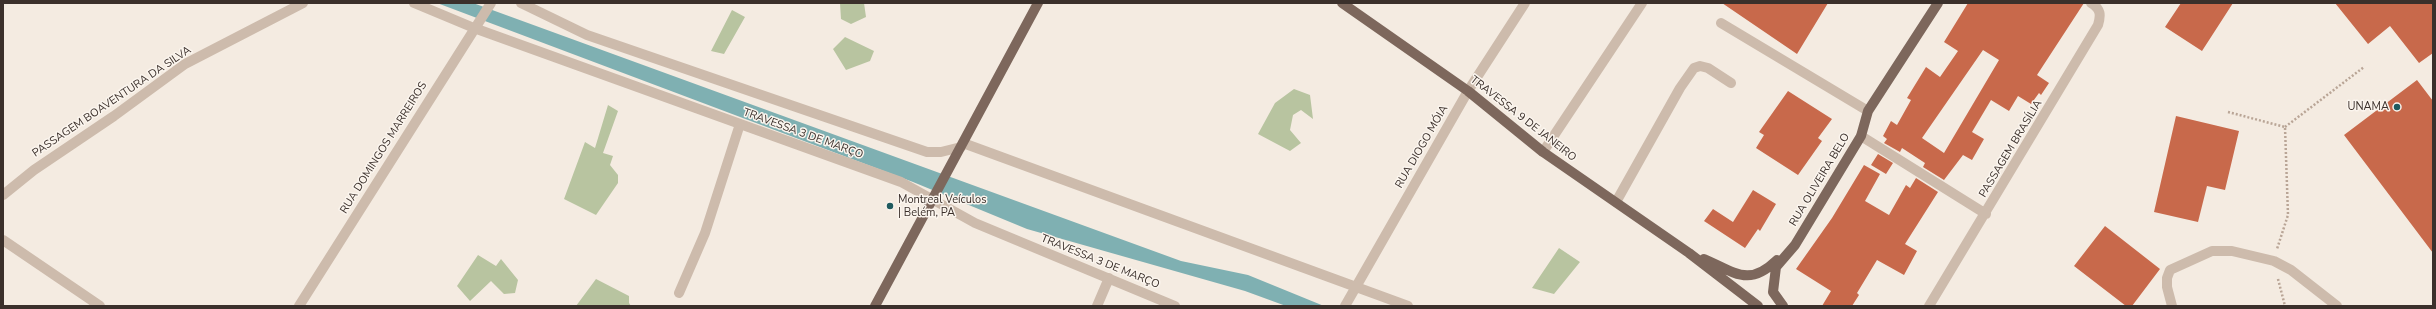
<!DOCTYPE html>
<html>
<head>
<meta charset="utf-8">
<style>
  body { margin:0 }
  #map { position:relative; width:2436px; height:309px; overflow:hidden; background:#f4ebe1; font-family:"Nunito Sans",sans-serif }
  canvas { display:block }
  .frame { position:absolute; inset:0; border:4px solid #3b302b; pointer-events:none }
</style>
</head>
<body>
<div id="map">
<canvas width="2436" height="309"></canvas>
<div class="frame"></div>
</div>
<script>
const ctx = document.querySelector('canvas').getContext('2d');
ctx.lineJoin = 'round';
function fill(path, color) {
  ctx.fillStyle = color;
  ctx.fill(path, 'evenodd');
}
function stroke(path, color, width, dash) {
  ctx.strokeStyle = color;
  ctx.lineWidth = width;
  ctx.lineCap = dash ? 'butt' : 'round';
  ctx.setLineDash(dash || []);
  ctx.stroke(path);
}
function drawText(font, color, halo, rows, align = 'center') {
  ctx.font = font + ' "Nunito Sans",sans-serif';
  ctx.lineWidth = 3;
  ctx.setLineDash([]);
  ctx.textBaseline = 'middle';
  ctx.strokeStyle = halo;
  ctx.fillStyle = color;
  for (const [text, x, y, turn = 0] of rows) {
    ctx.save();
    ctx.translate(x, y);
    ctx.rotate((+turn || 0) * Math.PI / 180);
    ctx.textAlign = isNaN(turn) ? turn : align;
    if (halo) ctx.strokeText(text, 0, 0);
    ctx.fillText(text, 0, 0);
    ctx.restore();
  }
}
const green = new Path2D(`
  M840,3H864L866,17L851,24L841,19Z
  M732,10L745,17L724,54L711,51Z
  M845,37L874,51L870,61L846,70L833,49Z
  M1294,89L1310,95L1313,119L1301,110L1293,115L1290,130L1301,143L1290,151L1258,134L1275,103Z
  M608,105L618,111L603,153L613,156L610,165L618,175V183L596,215L564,199L585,142L595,148Z
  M1559,248L1580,262L1554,294L1532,288Z
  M478,255L496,266L501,259L518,280L515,293L504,294L491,281L470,301L457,286Z
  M596,279L629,296V303L631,306H576Z`);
const water = new Path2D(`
  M437,3H473L1181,261L1248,275L1324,306H1286L1245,291L1027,229L913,182Z`);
const building = new Path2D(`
  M1722,3H1828L1797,54Z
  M1968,3H2084L2037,75L2049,83L2041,95L2039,93L2031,104L2018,96L2009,111L1991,100L1972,132L1984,139L1972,160L1963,155L1944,180L1923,167L1925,163L1902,148L1900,152L1884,143L1887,139L1883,136L1891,121L1897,125L1911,100L1907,98L1926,67L1940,77L1958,51L1944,42ZM1983,50L1999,60L1944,153L1922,138Z
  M2181,3H2233L2202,51L2165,27Z
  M2335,3H2433V53L2419,63L2390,26L2368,44Z
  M2417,80L2433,101V253L2344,135Z
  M1788,91L1832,119L1818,138L1822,141L1798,175L1756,148L1764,135L1759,132Z
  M2176,116L2239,131L2225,190L2207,186L2198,222L2154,212Z
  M1878,154L1893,163L1886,174L1871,165Z
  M1864,165L1880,174L1865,201L1889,215L1906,185L1910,188L1916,178L1938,192L1905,244L1917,251L1904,275L1877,260L1857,293L1859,295L1852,306H1822L1831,291L1796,269L1832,218Z
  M1753,190L1776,204L1760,231L1758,229L1745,248L1704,221L1713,209L1733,222Z
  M2105,226L2160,269L2132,306H2126L2074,266Z`);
const path = new Path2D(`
  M2228,112L2285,127L2288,215L2277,249
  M2285,127L2364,67
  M2278,279L2285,306`);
const minor = new Path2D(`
  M414,3L474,28L901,182L975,223L1175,306
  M521,3L587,35L927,152H941L961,147
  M1721,23L1868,111
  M1861,136L1986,214
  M963,143L1408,306
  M1543,152L1642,3
  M3,195L34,170L114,116L185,64L303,3
  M1616,202L1680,88L1694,68L1700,66L1708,68L1731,83
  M3,240L100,306
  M679,293L705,233L740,124
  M299,306L491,3
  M1097,306L1109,278
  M1345,306L1468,91L1525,3
  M1929,306L2098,25C2101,15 2101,9 2091,3
  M2172,306L2167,287V278L2170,270L2212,251H2232L2274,261L2291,270L2337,306`);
const major = new Path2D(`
  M1342,3L1468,91L1543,152L1689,253L1758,306
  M1704,259C1736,273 1749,287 1777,260
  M875,306L1038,3
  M1783,306L1773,292L1776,267L1795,245L1861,136L1868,111L1938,3`);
const markers = [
  [2397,107,4,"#1f5a5e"],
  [890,206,4,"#1f5a5e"]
];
const streetNames = [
  ["PASSAGEM BOAVENTURA DA SILVA",112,102,-34],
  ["TRAVESSA 9 DE JANEIRO",1523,119,38],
  ["TRAVESSA 3 DE MARÇO",803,134,20],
  ["RUA DIOGO MÓIA",1422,147,-60],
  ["RUA DOMINGOS MARREIROS",384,148,-58],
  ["PASSAGEM BRASÍLIA",2011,149,-59],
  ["RUA OLIVEIRA BELO",1820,180,-59],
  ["TRAVESSA 3 DE MARÇO",1100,262,22]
];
const poiNames = [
  ["UNAMA",2389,107],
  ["Montreal Veículos",898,200,"left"],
  ["| Belém, PA",898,213,"left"]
];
fill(green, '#b8c4a0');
fill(water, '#7fb0b2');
fill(building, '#c8694b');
stroke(path, '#b9a596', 2.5, [2, 2]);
stroke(minor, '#cdbbac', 10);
stroke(major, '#7d675c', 10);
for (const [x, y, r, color] of markers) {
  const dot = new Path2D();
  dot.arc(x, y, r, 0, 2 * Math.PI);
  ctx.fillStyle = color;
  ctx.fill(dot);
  stroke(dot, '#fbf5ee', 1.5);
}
drawText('11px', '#3b302b', '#fbf5ee', streetNames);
drawText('11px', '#3b302b', '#fbf5ee', poiNames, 'right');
</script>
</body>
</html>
